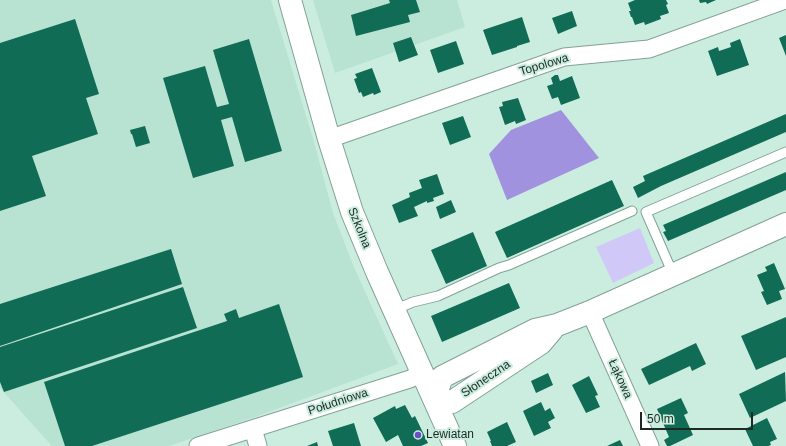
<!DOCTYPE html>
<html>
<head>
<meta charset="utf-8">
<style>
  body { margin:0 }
  #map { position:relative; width:786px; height:446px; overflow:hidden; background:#cbede0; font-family:Helvetica,sans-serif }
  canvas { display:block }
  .scale { position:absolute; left:640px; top:412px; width:113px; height:18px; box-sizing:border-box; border:2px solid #1c2924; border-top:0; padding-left:5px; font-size:12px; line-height:14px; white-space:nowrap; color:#1c2924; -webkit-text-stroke:3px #cbede0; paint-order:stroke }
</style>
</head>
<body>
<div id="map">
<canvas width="786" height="446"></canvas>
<div class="scale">50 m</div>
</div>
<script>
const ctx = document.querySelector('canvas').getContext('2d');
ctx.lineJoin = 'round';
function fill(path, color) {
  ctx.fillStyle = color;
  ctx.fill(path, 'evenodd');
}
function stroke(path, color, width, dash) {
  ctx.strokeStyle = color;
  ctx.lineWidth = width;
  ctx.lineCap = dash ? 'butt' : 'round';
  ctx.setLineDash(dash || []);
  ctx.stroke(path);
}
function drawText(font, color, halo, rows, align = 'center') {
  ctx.font = font + ' Helvetica,sans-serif';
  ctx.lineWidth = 4;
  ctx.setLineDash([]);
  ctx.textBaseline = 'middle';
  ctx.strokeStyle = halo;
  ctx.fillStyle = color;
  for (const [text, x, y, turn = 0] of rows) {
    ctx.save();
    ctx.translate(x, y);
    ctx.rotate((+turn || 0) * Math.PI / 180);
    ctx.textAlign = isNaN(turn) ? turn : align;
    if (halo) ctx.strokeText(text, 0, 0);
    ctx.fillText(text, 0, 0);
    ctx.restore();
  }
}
const built = new Path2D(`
  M0,0H271L314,142L333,213L353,265L398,364L255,417L169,446H52L0,388Z
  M313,0H457L465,27L335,73Z`);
const green = new Path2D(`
  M640,228L654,263L613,283L596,247Z`);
const water = new Path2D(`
  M561,110L599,158L507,200L489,154L511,130Z`);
const building = new Path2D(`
  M389,0H416L420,12L408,15L410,22L356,36L351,15L390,3Z
  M635,0H666L668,4L666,5L669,13L660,16L661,19L645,25L644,22L635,25L632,17H631L629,11H631L628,3Z
  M699,0H716L707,4L706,2L700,3Z
  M572,11L577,26L558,34L552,18Z
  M522,17L530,42L517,46V47L492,55L483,30Z
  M75,19L99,94L86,98L98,134L32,156L46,196L0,211V43Z
  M786,35V56L779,38Z
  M411,37L418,55L399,62L393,43Z
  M249,39L282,151L245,162L232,117L221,120L234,166L193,178L163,78L205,66L217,107L229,104L213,50Z
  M740,39L749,65L717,76L708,51L718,47L719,51L731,47L730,43Z
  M456,41L464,64L438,73L430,50Z
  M372,68L381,92L374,95L373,93L363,97L361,92L359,93L354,79L357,78L355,74Z
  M555,75H558L560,81L572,76L580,98L561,105L558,97L552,99L547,86L553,84L551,78Z
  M518,98L526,120L516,124L515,121L505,125L499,107L503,106L502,102Z
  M786,114V132L661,186L638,198L633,187L645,181L643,176Z
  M463,116L471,137L450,145L442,123Z
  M145,126L150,143L136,147L132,134H131L130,130Z
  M786,172V190L668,241L663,232L666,231L663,225Z
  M437,174L444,194L433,198L434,201L427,203V201L414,207L418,216L399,223L392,205L410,197L409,193L422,188L419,180Z
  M612,180L624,206L507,258L495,232Z
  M451,200L456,212L440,219L436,207Z
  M473,232L487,266L446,284L431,250Z
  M171,249L182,284L0,346V304Z
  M774,263L785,289L779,291L782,299L767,305L761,292L764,291L757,275L767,271L765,267Z
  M509,283L520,308L442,342L431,316Z
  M183,287L197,328L4,392L0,382V347Z
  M279,304L303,377L92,446H65L44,382L227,321L224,314L236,309L239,318Z
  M786,317V357L756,370L741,336Z
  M696,343L706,364L692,371L690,366L649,385L641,369Z
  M785,372L786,401L750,418L739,394Z
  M548,373L553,385L536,393L531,381Z
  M589,376L598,395L595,396L600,407L586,413L572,385Z
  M681,398L688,413L684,415L693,435L670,446H667L664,440L669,437L657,409Z
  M541,402L545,411L550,408L555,418L548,422L551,428L534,436L523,411Z
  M405,405L412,418L415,416L428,443L421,446H403L398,435L386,442L373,418L395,406L396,409Z
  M767,418L777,439L770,442L771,445L768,446H753L745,429Z
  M507,422L516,442L507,446H492L490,441H491L487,432Z
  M354,423L361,446H333L328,431Z
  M620,440L623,446H607Z
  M317,442L318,446H307Z`);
const lane = new Path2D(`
  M673,274L646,212L786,152
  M394,310L413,302L438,296L499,268L509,265L632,211`);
const street = new Path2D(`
  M329,139L564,57L649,49L785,0
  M590,312L650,446
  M253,429L258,446
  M198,446L410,379L422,373`);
const secondary = new Path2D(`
  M290,0L329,139L352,212L377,272L455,446
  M434,399L442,377L535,330L557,325L590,312L786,224
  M434,399L452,402L541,343L552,330`);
const markers = [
  [418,435,4,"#6e4cc5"]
];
const streetNames = [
  ["Topolowa",544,65,-17],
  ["Szkolna",359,228,68],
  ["Słoneczna",486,379,-34],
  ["Łąkowa",620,379,66],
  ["Południowa",338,402,-18]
];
const poiNames = [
  ["Lewiatan",426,435]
];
fill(built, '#b8e2d2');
fill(green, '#d0c9f7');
fill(water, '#a092de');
fill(building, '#106c55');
stroke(lane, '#82a296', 11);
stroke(street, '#82a296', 19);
stroke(secondary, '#82a296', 24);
stroke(lane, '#fff', 9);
stroke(street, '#fff', 17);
stroke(secondary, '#fff', 22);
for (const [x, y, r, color] of markers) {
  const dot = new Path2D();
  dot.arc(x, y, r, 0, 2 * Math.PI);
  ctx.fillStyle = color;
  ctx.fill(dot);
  stroke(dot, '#cbede0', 1.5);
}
drawText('12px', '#1c2924', '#cbede0', streetNames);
drawText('12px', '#1c2924', '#cbede0', poiNames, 'left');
</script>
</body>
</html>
